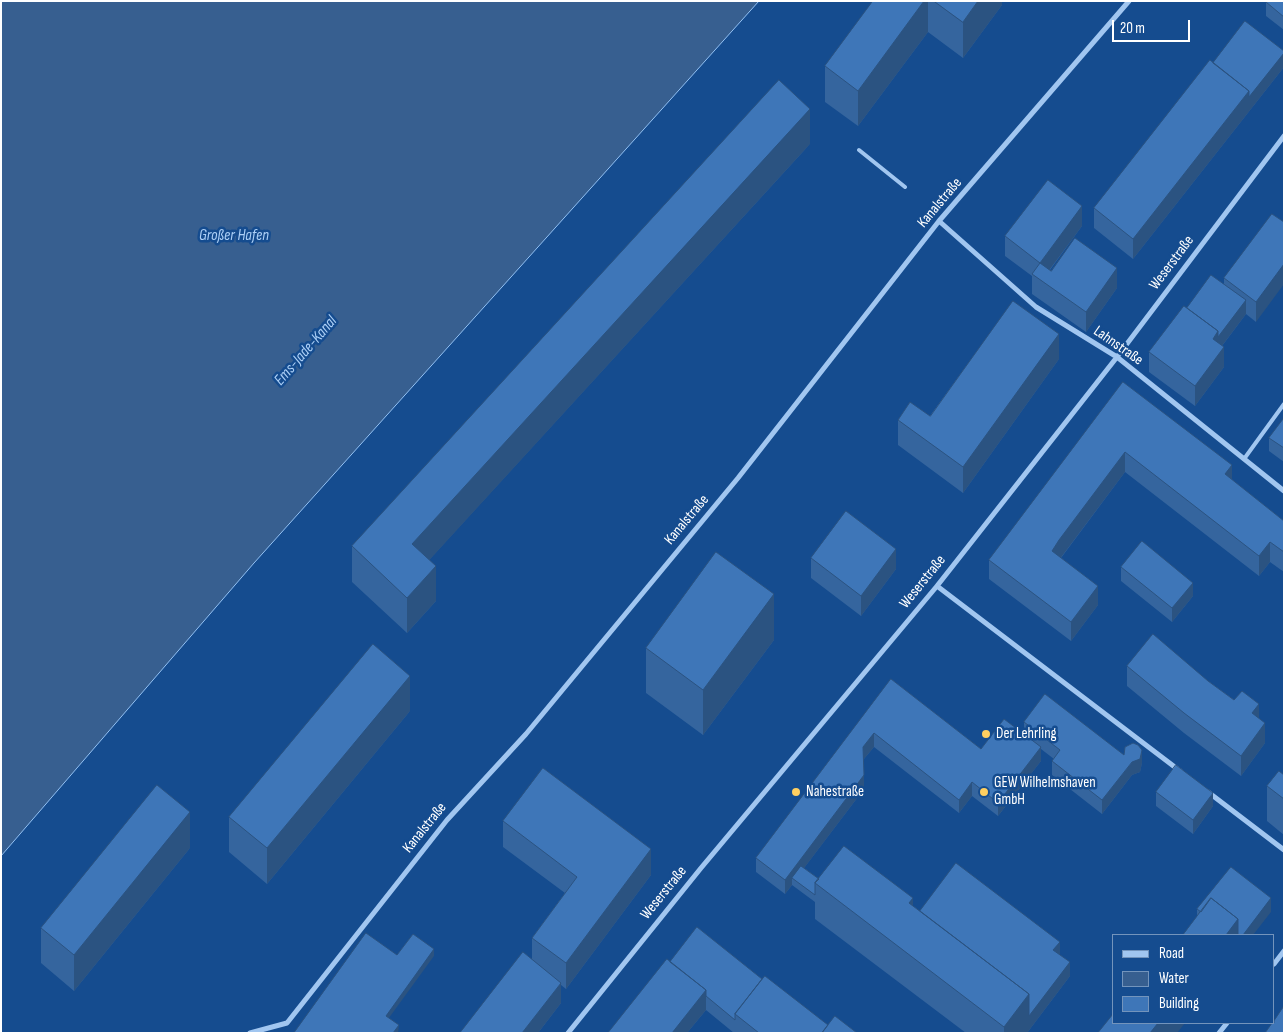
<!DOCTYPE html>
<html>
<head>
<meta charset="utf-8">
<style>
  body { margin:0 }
  #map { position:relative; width:1285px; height:1034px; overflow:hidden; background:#154c8f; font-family:"Sofia Sans Condensed",sans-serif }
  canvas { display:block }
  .frame { position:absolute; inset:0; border:2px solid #fff; pointer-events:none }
  .legend { position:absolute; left:1112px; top:934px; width:162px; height:90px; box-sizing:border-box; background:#154c8f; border:1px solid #7394bc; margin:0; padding:6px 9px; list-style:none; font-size:15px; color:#fff }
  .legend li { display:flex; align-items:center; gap:10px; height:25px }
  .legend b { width:25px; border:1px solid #7394bc }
  .scale { position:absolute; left:1112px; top:20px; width:78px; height:22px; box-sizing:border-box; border:2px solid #fff; border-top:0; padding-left:6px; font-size:15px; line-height:18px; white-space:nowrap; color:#fff; -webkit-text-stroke:4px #154c8f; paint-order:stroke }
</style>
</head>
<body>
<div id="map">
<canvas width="1285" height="1034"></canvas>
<div class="frame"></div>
<ul class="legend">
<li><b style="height:6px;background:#a1c6f0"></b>Road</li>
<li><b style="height:14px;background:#375f90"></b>Water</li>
<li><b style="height:14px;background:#3e76b8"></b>Building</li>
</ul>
<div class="scale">20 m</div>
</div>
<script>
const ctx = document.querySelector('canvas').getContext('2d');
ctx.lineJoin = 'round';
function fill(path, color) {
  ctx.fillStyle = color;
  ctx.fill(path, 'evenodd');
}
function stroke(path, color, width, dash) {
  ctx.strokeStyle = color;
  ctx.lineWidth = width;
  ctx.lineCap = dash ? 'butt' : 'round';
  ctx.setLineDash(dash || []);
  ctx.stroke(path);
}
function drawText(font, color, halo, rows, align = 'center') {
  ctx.font = font + ' "Sofia Sans Condensed",sans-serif';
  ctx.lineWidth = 5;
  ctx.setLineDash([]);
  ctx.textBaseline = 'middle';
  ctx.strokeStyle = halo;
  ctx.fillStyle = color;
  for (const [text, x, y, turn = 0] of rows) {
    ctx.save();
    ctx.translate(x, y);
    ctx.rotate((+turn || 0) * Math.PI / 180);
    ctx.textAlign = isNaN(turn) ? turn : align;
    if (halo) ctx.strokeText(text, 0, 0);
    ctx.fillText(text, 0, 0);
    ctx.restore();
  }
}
const water = new Path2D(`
  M1,1H759L254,563L1,856Z`);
const service = new Path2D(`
  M859,150L905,187
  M1244,459L1284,404`);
const minor = new Path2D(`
  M939,221L1036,307L1117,357L1284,491
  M937,586L1180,771
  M1208,792L1284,850
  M1274,964L1284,951
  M250,1033L287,1023L447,820L526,734L738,478L939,221L1129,1
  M568,1033L701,868L937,586L1117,357L1284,136
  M1219,1033L1227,1023`);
const wall = new Path2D(`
  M873,1H1002V5L963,58L928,32L858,126L825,102V66Z
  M1284,1V30L1266,16V2Z
  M1284,51V67L1133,259L1094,228V208L1213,63Z
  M810,144L429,560L436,601L407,633L352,582V546Z
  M1272,214L1256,322L1246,314L1222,346L1224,367L1195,406L1149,372V352L1187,308L1224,285V278Z
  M1082,226L1050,270L1051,271L1117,288L1086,332L1032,294V276L1005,256V236Z
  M1059,359L963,493L898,445V420L930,416Z
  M1123,382L1232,480L1284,521V572L1270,562L1259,576L1125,472L1061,558L1098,605L1071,641L989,579V560Z
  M1284,418V462L1269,451V438Z
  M811,558L896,569L861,616L811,578Z
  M1121,567L1193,596L1172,622L1121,581Z
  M774,640L703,735L646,693V648Z
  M1127,666L1208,681L1259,718L1265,743L1241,776L1184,733L1127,686Z
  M891,679L981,749L1024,734V722L1124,755L1142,763L1140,772L1132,775L1102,814L1052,775V761L1054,759L1041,749V761L998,816L972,796L959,813L874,747L863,760L864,789L804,868L819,879L913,906L920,911L1060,955L1070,976L1027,1033H966L815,919V902L792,885L785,894L756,872V858Z
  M410,711L267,884L229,852V817Z
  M1284,775V835L1267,821V786Z
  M1156,792L1213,806L1193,834L1156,806Z
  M503,821L651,875L566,989L561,985V1003L538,1033H460L532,960V938L565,893L503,847Z
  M190,848L74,991L41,963V928Z
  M1197,909L1271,912L1197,916Z
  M670,962L762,979L828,1025L857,1033H734L706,1010L687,1033Z`);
const shadedWall = new Path2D(`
  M924,1H928V32L858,126V91Z
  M978,1H1002V5L963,58V22Z
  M1284,53V67L1133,259V239L1249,91Z
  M810,109V144L412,579V544Z
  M1082,206V226L1041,281L1040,263Z
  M1284,264V284L1256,322V302Z
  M1117,268V288L1086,332V312Z
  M1246,300V314L1218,351L1213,339L1218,331Z
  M1059,334V359L963,493V467Z
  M1224,347V367L1195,406V386Z
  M1125,452V472L1059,560L1052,551L1059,540Z
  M1232,465V485L1225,474Z
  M1270,542V562L1259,576V556Z
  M896,549V569L861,616V596Z
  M436,566V601L407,633V598Z
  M1193,583V596L1172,622V608Z
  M1098,586V605L1071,641V622Z
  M774,594V640L703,735V690Z
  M410,676V711L267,884V848Z
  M1259,704V724L1252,713Z
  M1265,723V743L1241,776V756Z
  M874,733V747L863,760V747Z
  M1041,747V761L998,816V803Z
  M1142,750V763L1140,772L1132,775L1102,814V800Z
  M864,775V789L795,880L792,878V885L785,894V880Z
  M972,782V796L959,813V800Z
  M1213,793V806L1193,834V820Z
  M190,812V848L74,991V955Z
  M651,849V875L566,989V963Z
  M913,898V928L909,903Z
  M1271,898V912L1253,935H1243Z
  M1238,919V935H1226Z
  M1060,942V956L1053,950Z
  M434,949V956L386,1022V1016Z
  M1070,962V976L1027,1033H1004V1027L1029,994Z
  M561,983V1003L538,1033H522Z
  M706,990V1010L687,1033H672Z
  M1158,1023H1185L1177,1033H1150Z
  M399,1025L398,1033H393Z`);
const building = new Path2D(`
  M873,1H924L858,91L825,66Z
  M934,1H978L963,22Z
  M1267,1H1284V17L1266,2Z
  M1245,21L1284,51V53L1249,97V91L1213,63Z
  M1210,60L1249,91L1133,239L1094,208Z
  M779,80L810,109L412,544L436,566L407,598L352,546Z
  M1048,180L1082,206L1040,263L1005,236Z
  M1272,214L1284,222V264L1256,302L1224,278Z
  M1075,238L1117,268L1086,312L1032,274L1040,263L1051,271Z
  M1211,275L1246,300L1218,337V331L1187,308Z
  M1013,301L1059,334L963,467L898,420L910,402L930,416Z
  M1184,306L1218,331L1213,339L1224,347L1195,386L1149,352Z
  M1123,382L1232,465L1225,474L1284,521V552L1270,542L1259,556L1125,452L1059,540L1052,551L1098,586L1071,622L989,560Z
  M1284,418V448L1269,438Z
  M846,511L896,549L861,596L811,558Z
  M1142,541L1193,583L1172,608L1121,567Z
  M716,552L774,594L703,690L646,648Z
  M1153,634L1208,681L1234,700L1242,691L1259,704L1252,713L1265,723L1241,756L1184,713L1127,666Z
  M373,644L410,676L267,848L229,817Z
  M891,679L981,749L1004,719L1041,747L998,803L972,782L959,800L874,733L863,747L864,775L785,880L756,858Z
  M1045,694L1124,755L1125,747L1133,743L1138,745L1142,750L1140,759L1132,762L1102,800L1052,761L1060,750L1024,722Z
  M1176,765L1213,793L1193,820L1156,792Z
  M543,768L651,849L566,963L532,938L577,877L503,821Z
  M1279,771L1284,775V799L1267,786Z
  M157,785L190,812L74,955L41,928Z
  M844,846L913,898L909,903L1029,994L1004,1027L815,883Z
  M956,863L1060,942L1053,950L1070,962L1029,1016V994L920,911Z
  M801,866L819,879L815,883V895L792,878Z
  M1231,867L1271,898L1243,935H1238V919L1211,898L1201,912L1197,909Z
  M1211,898L1238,919L1226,935H1183Z
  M697,927L762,979L735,1014V1020L706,996V990L670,962Z
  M366,933L397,955L413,934L434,949L386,1016L399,1025L393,1033H294Z
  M523,952L561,983L522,1033H460Z
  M667,959L706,990L672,1033H608Z
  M765,976L828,1025L822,1033H759L735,1014Z
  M1284,1006V1033H1265L1272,1023H1274V1021Z
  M1114,1013V1023H1158L1150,1033H1098Z
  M835,1016L857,1033H822Z`);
const markers = [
  [986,734,5,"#ffcf60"],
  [796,792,5,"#ffcf60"],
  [984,792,5,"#ffcf60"]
];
const streetNames = [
  ["Kanalstraße",940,203,-50],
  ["Weserstraße",1172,263,-53],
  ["Lahnstraße",1118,346,35],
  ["Kanalstraße",687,520,-50],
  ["Weserstraße",923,582,-51],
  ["Kanalstraße",425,828,-51],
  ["Weserstraße",664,893,-51]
];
const poiNames = [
  ["Der Lehrling",996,734],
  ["GEW Wilhelmshaven",994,783],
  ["GmbH",994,800],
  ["Nahestraße",806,792]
];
const waterNames = [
  ["Großer Hafen",234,236],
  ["Ems-Jade-Kanal",306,351,-49]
];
fill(water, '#375f90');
stroke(water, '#93c1f3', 1);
stroke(service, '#a1c6f0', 4);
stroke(minor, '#a1c6f0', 5);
fill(wall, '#35659e');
fill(shadedWall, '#2b5381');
fill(building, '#3e76b8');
stroke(building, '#2b5381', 1);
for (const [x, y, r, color] of markers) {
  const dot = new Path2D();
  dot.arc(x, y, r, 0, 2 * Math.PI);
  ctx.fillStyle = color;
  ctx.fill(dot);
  stroke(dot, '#154c8f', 2);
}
drawText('15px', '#fff', '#154c8f', streetNames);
drawText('15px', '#fff', '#154c8f', poiNames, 'left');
drawText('italic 16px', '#add0f7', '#154c8f', waterNames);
</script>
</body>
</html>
